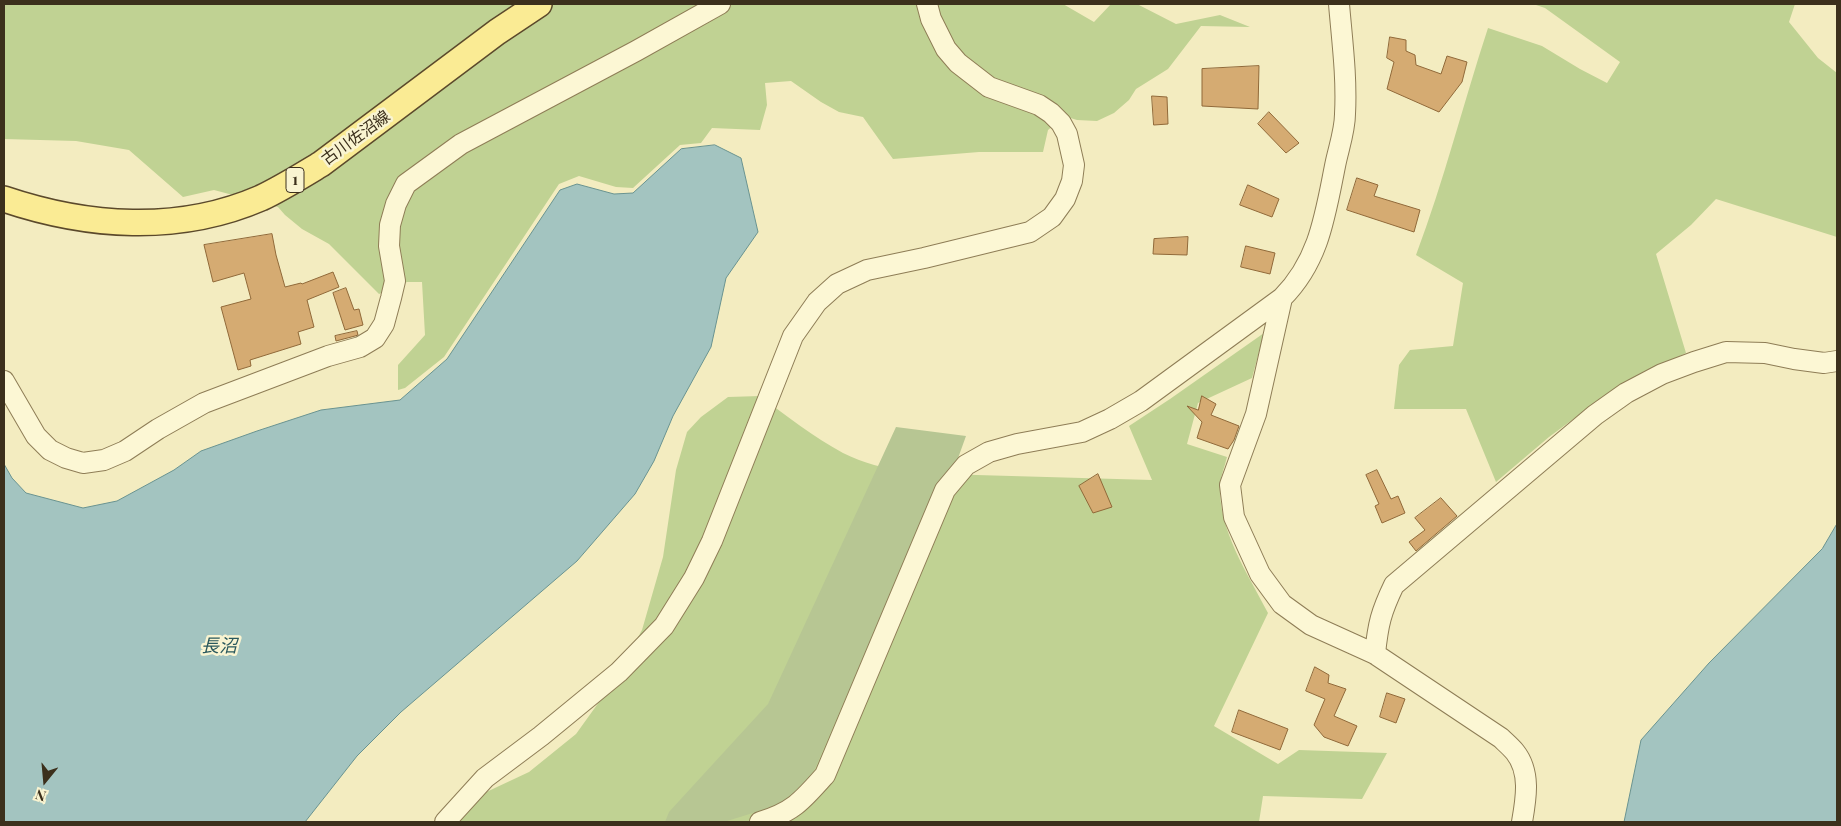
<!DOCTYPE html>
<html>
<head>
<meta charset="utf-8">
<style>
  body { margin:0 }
  #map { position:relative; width:1841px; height:826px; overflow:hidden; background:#f3ecc0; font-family:"Playfair Display",serif }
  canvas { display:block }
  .frame { position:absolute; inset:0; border:5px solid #3c301c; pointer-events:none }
  .north { position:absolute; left:20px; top:756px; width:50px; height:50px; -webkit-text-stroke:4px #f9f4d1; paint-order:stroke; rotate:197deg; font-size:14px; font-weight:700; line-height:20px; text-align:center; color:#3c301c }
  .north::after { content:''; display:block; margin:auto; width:18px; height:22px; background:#3c301c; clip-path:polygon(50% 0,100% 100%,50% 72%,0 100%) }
</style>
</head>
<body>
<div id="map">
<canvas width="1841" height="826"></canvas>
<div class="frame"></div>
<div class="north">N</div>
</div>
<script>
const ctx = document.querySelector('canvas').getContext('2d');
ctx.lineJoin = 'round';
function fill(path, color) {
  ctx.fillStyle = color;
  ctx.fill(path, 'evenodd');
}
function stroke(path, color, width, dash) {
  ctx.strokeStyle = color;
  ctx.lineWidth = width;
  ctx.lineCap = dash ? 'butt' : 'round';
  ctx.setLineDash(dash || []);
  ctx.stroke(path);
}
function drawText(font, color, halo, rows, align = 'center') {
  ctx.font = font + ' "Playfair Display","Noto Sans JP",serif';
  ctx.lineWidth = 5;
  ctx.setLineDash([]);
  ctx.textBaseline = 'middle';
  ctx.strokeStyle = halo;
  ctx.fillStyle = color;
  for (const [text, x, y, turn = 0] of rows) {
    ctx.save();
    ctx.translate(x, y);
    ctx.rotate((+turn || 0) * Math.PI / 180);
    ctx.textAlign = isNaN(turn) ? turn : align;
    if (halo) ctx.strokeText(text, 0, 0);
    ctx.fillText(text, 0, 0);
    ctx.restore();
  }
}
const green = new Path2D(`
  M4,4H1063L1094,22L1111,4H1137L1176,24L1220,15L1250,27L1201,26L1168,69L1136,89L1129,100L1114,113L1097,121L1077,120L1064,116L1048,130L1043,152H979L893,159L863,117L839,112L821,102L791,81L765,83L767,105L760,130L712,128L701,143L680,145L633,188L616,187L579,176L559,184L444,357L405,388L398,390V365L425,335L422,282H407L379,294L329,244L302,229L285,215L278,207L214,190L183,197L129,150L76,141L4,139Z
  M1533,4H1795L1789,22L1818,58L1837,73V237L1716,199L1691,225L1656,254L1686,353L1614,389L1549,437L1496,482L1466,409H1394L1399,365L1410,350L1453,346L1463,283L1416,255C1444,181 1463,104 1488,28L1542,46L1580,69L1607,83L1620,62L1545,8Z
  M1264,333L1252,378L1198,403L1187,444L1227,457C1225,466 1221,475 1220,484C1218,530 1248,574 1268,613L1214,726L1278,764L1299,750L1387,753L1362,799L1263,796L1259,822H433L448,810L529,772L576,734L612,684L642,630L663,557L676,470L687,432L701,417L728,397L760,396C786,416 814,437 843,453C863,463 885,468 906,473L1152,480L1129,426L1170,399Z`);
const cemetery = new Path2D(`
  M896,427L966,436L957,461L936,489L814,771L796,794L772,807L724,822H665L669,812L768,704Z`);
const water = new Path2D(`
  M715,145L741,158L758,232L726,278L711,347L673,416L654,461L635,494L577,561L401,712L357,756L305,822H4V464L12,478L26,493L83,508L117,501L174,470L201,451L257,431L321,410L400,400L447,359L560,190L577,184L614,194L633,193L681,149Z
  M1837,524V822H1624L1641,740L1709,663L1822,549Z`);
const building = new Path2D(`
  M1390,37L1406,40V51L1415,55L1416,65L1441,74L1447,56L1467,62L1462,82L1439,112L1387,89L1394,62L1387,58Z
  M1259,66L1258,109L1202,106V69Z
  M1152,96L1167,97L1168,124L1154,125Z
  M1269,112L1299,143L1286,153L1258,124Z
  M1357,178L1378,185L1374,196L1420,210L1414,232L1347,210Z
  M1248,185L1279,199L1272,217L1240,205Z
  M272,234L276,255L285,287L301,283L302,284L333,272L339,287L307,300L314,327L298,332L301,344L250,360L251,366L238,370L221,307L251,299L244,273L213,282L204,245Z
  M1188,237L1187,255L1153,254L1154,239Z
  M1246,246L1275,253L1270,274L1241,267Z
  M346,288L354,310L359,309L363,325L345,330L333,293Z
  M357,331L358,335L355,336L336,341L335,336Z
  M1202,396L1216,404L1211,415L1239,426L1234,440L1228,449L1197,438L1202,422L1187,406L1198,410Z
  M1377,470L1391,499L1398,496L1405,513L1382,523L1375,506L1379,504L1366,475Z
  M1098,474L1112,507L1093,513L1079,486Z
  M1441,498L1457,516L1416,551L1409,542L1425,530L1415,518Z
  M1315,667L1329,675L1328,683L1346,689L1334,716L1357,726L1348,746L1324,737L1314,725L1325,699L1306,691Z
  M1387,693L1405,699L1396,723L1380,717Z
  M1239,710L1288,729L1280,750L1232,732Z`);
const minor = new Path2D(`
  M1282,298L1256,414L1230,485L1234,517L1260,574L1282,604L1311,625L1375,654L1501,738C1505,742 1511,747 1515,752C1531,772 1526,799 1522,822
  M4,381L36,436L50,450L66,458L83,463L104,460L125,451L158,429L204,403L328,356L360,347L375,338L384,324L391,298L395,281L389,246L390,225L396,204L406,184L461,144L636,51L720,4
  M1375,654C1378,624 1381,612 1394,585L1595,415L1626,393L1662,374L1694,362L1726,352L1765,353L1794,359L1824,363L1837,361
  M445,822L485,778L541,736L619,672L664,626L694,578L712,541L793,336L817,302L837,284L867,270L924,258L1030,232L1052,217L1065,199L1072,181L1074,165L1067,134L1061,123L1051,113L1039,105L989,87L958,63L946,49L931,19L927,4
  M760,822C793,812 802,801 825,775L945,490L966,465L989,452L1017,444L1082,432L1110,419L1141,401L1282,298C1319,261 1325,216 1335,166C1338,150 1345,131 1345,114C1347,77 1342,40 1339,4`);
const major = new Path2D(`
  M4,199C87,227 178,234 261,198C282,188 301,176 321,164L497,32L539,4`);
const shields = [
  [295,180,18]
];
const shieldNames = [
  ["1",295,180]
];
const streetNames = [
  ["古川佐沼線",356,138,-36]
];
const waterNames = [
  ["長沼",219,646]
];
fill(green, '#c0d293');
fill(cemetery, '#b7c693');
fill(water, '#a3c4c0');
stroke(water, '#699390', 1);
fill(building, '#d5ab72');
stroke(building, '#906939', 1);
stroke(minor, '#8e7d56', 22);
stroke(major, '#5b492b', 28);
stroke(minor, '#fcf7d4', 20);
stroke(major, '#faeb94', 25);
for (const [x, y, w] of shields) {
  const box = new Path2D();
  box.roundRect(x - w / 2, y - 12.5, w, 25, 4);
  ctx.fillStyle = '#f9f4d1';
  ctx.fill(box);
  stroke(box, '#3c301c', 1);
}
drawText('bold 15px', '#3c301c', null, shieldNames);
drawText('16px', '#3c301c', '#f9f4d1', streetNames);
drawText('italic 18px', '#29585d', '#f9f4d1', waterNames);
</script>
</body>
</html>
